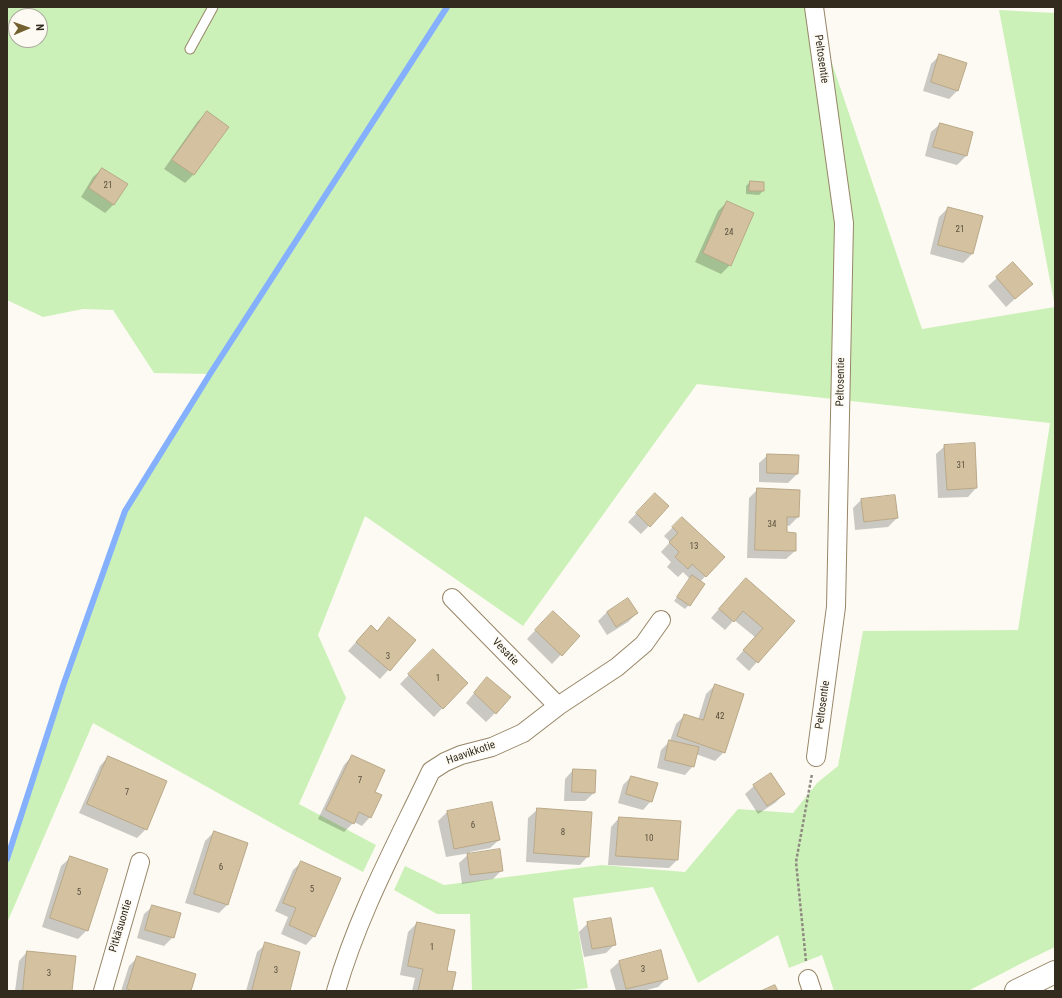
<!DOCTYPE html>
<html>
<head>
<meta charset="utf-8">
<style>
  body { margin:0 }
  #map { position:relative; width:1062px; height:998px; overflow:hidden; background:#fdfaf3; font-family:"Roboto Condensed",sans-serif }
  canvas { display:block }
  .frame { position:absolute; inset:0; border:8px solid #322b1e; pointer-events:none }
  .north { position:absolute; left:8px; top:8px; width:40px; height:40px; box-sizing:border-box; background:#fdfaf3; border:1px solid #aca79e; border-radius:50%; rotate:88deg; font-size:11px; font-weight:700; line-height:16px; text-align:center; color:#322b1e }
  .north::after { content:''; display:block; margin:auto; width:14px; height:18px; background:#73612f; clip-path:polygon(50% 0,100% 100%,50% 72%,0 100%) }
</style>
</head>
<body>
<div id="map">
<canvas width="1062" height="998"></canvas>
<div class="frame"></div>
<div class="north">N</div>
</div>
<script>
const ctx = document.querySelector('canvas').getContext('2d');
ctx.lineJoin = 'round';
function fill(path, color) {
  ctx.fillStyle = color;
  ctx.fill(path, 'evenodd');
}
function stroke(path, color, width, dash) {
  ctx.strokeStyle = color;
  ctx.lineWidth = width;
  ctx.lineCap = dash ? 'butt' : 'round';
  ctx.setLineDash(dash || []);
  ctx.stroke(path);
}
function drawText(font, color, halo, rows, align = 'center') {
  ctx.font = font + ' "Roboto Condensed",sans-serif';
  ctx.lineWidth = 3.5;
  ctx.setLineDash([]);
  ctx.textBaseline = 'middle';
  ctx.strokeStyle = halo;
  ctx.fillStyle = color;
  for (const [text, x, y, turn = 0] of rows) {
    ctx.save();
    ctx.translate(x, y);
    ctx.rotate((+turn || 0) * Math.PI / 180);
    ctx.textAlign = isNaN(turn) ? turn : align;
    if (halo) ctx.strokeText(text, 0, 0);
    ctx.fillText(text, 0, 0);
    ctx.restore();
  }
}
const green = new Path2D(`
  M7,7H813L922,329L1055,307L999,10L1055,13V947L1026,961L968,991H834L822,955L789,968L778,935L698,983L653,887L573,898L588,988L563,991H472L470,914H437L394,890L405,866L444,885L602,865L685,872L738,809L793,813L817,783L838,766L863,631L1018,630L1050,423L697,384L523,626L365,516L318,635L346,698L299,804L376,845L363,872L284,830L93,723L7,923V859L64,683L125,511L210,374L154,373L113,310L83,309L43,317L7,300ZM16,16H40V40H16Z`);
const shadow = new Path2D(`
  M940,55L958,90L949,99L923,91L931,64Z
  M207,113L227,127L193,175L185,183L164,169L198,121Z
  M940,124L972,133L966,156L957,165L925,156L931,132Z
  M102,169L114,204L105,213L81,197L93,177Z
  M750,182L763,191L759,195L746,194V186Z
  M727,202L730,265L721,274L695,262L718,211Z
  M948,208L982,217L972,254L963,263L930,254L939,217Z
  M997,278L1031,284L1006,307L988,286Z
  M945,446L976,488L968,497L938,498L936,454Z
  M768,455L798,456L797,474L788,483L759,482V463Z
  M758,489L798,517L789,526L786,525V533L795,551L786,559L747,558L749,498Z
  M655,494L668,506L641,534L628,522Z
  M861,500L897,518L888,527L855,530L853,508Z
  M682,518L723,557L700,582L689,605L685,609L674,601L690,579L683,572L678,577L667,567L671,562L661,552L670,542L664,536Z
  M737,588L793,621L749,671L736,659L755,637L734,620L725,630L711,618Z
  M628,599L637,613L628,622L607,635L598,621L607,612Z
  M544,621L579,636L552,664L527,639Z
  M377,631L415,641L380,679L348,651L362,635Z
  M433,650L466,683L434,717L400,684Z
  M715,685L724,752L715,761L696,754L693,766L685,775L657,768L661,750L670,741L676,724L685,715L698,720L706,694Z
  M479,687L495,713L486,722L466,703Z
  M352,756L374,792L370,817L362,826L354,822L344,832L318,819L344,765Z
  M108,757L146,829L137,838L79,813L100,766Z
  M573,770L594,793L585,801H564L565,779Z
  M631,777L651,801L643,810L618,803L623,785Z
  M754,786L784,794L775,803L758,814L745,794Z
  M491,803L499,840L490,848L470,852V854L502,870L493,879L462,884L459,863L470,853L446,857L438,821L447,812Z
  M537,810L588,856L580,865L526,862L528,818Z
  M619,818L677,860L669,868L608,865L611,827Z
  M214,832L247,843L227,905L219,913L185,903L205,841Z
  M70,858L87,930L78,939L42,927L61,866Z
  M302,862L314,936L306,945L281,934L288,917L275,911L293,870Z
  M153,906L173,937L164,946L137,938L144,914Z
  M417,923L451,991H412L415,978L400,975L408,932Z
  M588,923L615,944L606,953L584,957L579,932Z
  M266,944L289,991H246L257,952Z
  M27,952L71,991H15L19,961Z
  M138,957L190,991H121L129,966Z
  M619,962L667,978L658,987L643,991H616L610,970Z`);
const stream = new Path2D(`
  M7,859L64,683L125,511L210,374L447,7`);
const building = new Path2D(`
  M939,54L967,63L958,91L931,82Z
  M207,111L229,127L194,175L172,160Z
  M940,123L973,132L967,156L933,147Z
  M102,168L128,184L114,205L89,188Z
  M750,181L764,182V191H749Z
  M727,201L754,213L731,266L703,253Z
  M948,207L983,216L973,254L938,245Z
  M1013,262L1033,284L1015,299L996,277Z
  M975,443L977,488L947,490L944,445Z
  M767,454L799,455L798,474L767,473Z
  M757,488L800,490L799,517H787V532L796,533V551L755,550Z
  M655,493L669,506L650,527L636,513Z
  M895,495L898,518L864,522L861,499Z
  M682,517L725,557L706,577L692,564L688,569L675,557L679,552L669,542L678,533L672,527Z
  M692,575L705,584L690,606L677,597Z
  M746,578L795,621L758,663L743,650L763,628L743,611L734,622L719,609Z
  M628,598L638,613L616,627L607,612Z
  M553,611L580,636L562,656L535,630Z
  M389,617L416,640L390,671L356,642L371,625L377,631Z
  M433,649L468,683L443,709L408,674Z
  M487,677L511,697L496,714L474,693Z
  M715,684L744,694L725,753L677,736L684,714L703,720Z
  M669,740L699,747L694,767L665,760Z
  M352,755L385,770L375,792L382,795L371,818L359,812L354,824L326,810Z
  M108,756L167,781L147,830L87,804Z
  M573,769L596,770L595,793L572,792Z
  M771,773L785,794L767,806L753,785Z
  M631,776L658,783L652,802L626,794Z
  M492,802L500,840L454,849L447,811Z
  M537,808L592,812L589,857L534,853Z
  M619,817L681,821L678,860L616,856Z
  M214,831L248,843L228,905L194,894Z
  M500,849L503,871L470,875L467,854Z
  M70,856L108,869L88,931L50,918Z
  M301,861L341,878L315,937L289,925L296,908L283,903Z
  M152,905L181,913L174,938L145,930Z
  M611,918L616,945L592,949L587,922Z
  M417,922L455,930L447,971L456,972L452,991H418L423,969L408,966Z
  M265,942L300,952L290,991H252Z
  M661,950L668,979L626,989L619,961Z
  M27,951L76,956L72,991H23Z
  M137,956L196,974L191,991H132L127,989Z
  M775,985L778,991H761Z`);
const path = new Path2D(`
  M806,961L796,862L812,774`);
const lane = new Path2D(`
  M190,49L213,7`);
const street = new Path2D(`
  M814,7L844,223L836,607L816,757
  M452,598L558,706
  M808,979L812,991
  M103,991L140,862
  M336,991C358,914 397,843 431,771L445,762L461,755L492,747L523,733L558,706L617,667L644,644L661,620`);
const secondary = new Path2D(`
  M1016,991L1055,972`);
const numberNames = [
  ["21",108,186],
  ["21",960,230],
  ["24",729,233],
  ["31",961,466],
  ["34",772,525],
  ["13",694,547],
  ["3",388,657],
  ["1",438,679],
  ["42",720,717],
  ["7",360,781],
  ["7",127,793],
  ["6",473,826],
  ["8",563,833],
  ["10",649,839],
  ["6",221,868],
  ["5",312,890],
  ["5",79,893],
  ["1",432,948],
  ["3",643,970],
  ["3",276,971],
  ["3",49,974]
];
const streetNames = [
  ["Peltosentie",821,59,82],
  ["Peltosentie",841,382,-89],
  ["Vesatie",505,652,46],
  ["Peltosentie",823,705,-82],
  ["Haavikkotie",471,753,-19],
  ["Pitkäsuontie",121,926,-73]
];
fill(green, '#ccf1b8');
fill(shadow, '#0003');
stroke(stream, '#84b0fe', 6);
fill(building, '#d3c1a0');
stroke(building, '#b9a887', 1);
stroke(lane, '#978667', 11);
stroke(street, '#978667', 20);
stroke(secondary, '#978667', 24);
stroke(path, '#8f8a80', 2.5, [3, 2]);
stroke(lane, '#fff', 9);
stroke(street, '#fff', 18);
stroke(secondary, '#fff', 22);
drawText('9px', '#5a503e', null, numberNames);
drawText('11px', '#322b1e', '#fdfaf3', streetNames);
</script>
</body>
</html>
